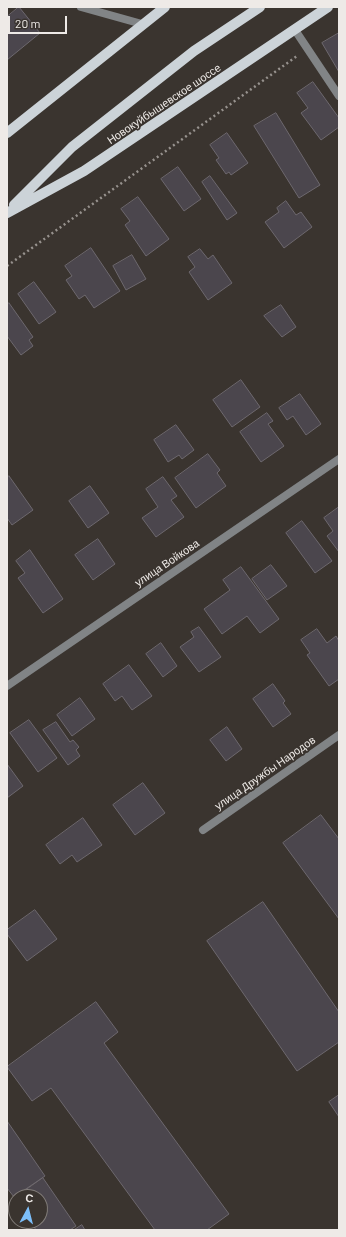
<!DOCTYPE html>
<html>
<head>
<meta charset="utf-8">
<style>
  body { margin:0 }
  #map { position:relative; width:346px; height:1237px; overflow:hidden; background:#3a342f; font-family:Barlow,sans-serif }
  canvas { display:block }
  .frame { position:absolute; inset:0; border:8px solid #eeeae7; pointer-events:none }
  .north { position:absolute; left:8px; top:1189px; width:40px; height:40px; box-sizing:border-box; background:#3a342f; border:1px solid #827d79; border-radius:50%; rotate:7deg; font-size:11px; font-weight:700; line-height:16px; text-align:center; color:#eeeae7 }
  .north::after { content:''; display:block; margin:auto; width:14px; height:18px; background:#7cbef9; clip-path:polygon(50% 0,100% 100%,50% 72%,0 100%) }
  .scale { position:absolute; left:8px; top:16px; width:59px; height:18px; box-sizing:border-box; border:2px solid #eeeae7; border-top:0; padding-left:5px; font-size:12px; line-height:14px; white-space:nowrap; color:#eeeae7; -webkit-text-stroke:3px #3a342f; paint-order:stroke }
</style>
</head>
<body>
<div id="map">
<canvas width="346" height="1237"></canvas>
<div class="frame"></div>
<div class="north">С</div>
<div class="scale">20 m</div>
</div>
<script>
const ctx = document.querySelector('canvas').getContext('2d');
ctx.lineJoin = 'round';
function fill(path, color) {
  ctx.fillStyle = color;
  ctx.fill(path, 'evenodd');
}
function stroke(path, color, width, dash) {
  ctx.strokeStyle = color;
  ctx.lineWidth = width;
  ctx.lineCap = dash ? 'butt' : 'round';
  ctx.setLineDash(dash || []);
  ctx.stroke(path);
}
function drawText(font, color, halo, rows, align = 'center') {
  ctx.font = font + ' Barlow,sans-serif';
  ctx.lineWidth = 3.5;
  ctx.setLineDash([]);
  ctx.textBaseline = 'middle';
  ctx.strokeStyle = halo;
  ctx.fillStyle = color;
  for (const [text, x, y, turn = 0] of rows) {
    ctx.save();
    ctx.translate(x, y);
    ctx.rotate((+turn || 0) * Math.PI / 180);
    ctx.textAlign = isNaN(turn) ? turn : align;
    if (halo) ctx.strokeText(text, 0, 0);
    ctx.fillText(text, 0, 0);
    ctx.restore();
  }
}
const building = new Path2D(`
  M19,7L40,33L7,60V24L10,21L7,17Z
  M339,33V72L322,43Z
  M313,82L339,118V127L321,140L301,113L308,108L297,93Z
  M276,113L320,185L299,198L254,126Z
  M227,133L248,163L231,175L229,172L226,174L216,160L219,158L210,145Z
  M178,167L201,199L184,211L161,179Z
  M210,176L237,213L227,220L202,182Z
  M138,197L169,239L146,256L125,225L130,221L121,209Z
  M286,201L296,215L301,212L312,227L284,248L265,222L279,212L277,208Z
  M91,248L120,291L94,308L85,295L79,299L66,280L72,276L65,266Z
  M200,249L208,259L213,255L232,283L208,300L189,272L195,267L188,257Z
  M132,255L146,279L126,290L113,266Z
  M34,282L56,312L39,324L18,294Z
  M9,303L33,337L29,340L33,346L21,355L7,336V305Z
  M281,305L296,327L282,337L264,316Z
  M241,380L260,407L232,427L213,400Z
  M300,394L321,424L306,435L293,416L287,420L279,408Z
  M267,413L273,421L268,424L284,446L261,462L240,432Z
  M176,425L194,450L182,459L179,455L168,462L154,440Z
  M208,454L220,470L217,473L226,486L196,508L175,478Z
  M9,476L33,510L12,525L7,518V478Z
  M163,477L177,496L171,500L184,517L156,537L142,518L158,507L146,489Z
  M90,486L109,513L88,528L69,501Z
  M339,507V552L327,536L333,531L324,518Z
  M302,521L332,561L315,573L286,533Z
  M98,539L115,564L93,580L75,555Z
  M30,550L63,599L43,613L18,578L25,573L16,561Z
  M271,565L287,586L267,600L252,579Z
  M241,567L279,619L260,633L247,616L222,634L204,609L230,590L223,580Z
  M199,627L221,657L199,672L180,647L194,637L191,632Z
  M317,629L327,643L336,636L339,641V679L329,686L307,655L310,653L301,640Z
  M161,643L177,666L163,677L146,654Z
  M129,665L152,696L132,710L122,696L115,701L103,684Z
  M273,684L285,701L283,703L291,714L273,727L253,699Z
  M80,698L95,719L72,736L57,715Z
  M29,720L57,758L38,772L10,733Z
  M56,722L70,742L73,740L79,747L76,750L80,756L68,765L43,730Z
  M227,727L242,749L226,761L210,740Z
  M7,764L23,786L7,798Z
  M143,783L165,813L135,835L113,805Z
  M321,815L339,839V919L283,843Z
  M83,818L102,845L77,862L72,855L60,864L46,845Z
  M263,902L339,1012V1042L297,1071L207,941Z
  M35,910L57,939L27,961L7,934V930Z
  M96,1002L118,1032L104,1043L229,1214L207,1230H155L51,1088L32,1101L7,1067Z
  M339,1095V1117L329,1102Z
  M7,1121L45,1176L14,1197L7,1188Z
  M43,1178L76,1226L70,1230H36L30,1221H40V1197H16Z
  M82,1225L85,1230H74Z`);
const path = new Path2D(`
  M7,266L297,56`);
const minor = new Path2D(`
  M81,7L142,24
  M295,30L339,96
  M7,686L339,459
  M203,830L339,735`);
const primary = new Path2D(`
  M7,133L165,7
  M14,205L72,147L194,51L260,7
  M7,213L84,171L328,7`);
const streetNames = [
  ["Новокуйбышевское шоссе",164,104,-34],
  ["улица Войкова",167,563,-34],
  ["улица Дружбы Народов",265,773,-35]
];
fill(building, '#4b464d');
stroke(building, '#6d686e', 1);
stroke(path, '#97928e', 2.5, [2, 3]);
stroke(minor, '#818486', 8);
stroke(primary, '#ccd3d8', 10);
drawText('11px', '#eeeae7', '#3a342f', streetNames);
</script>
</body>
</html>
